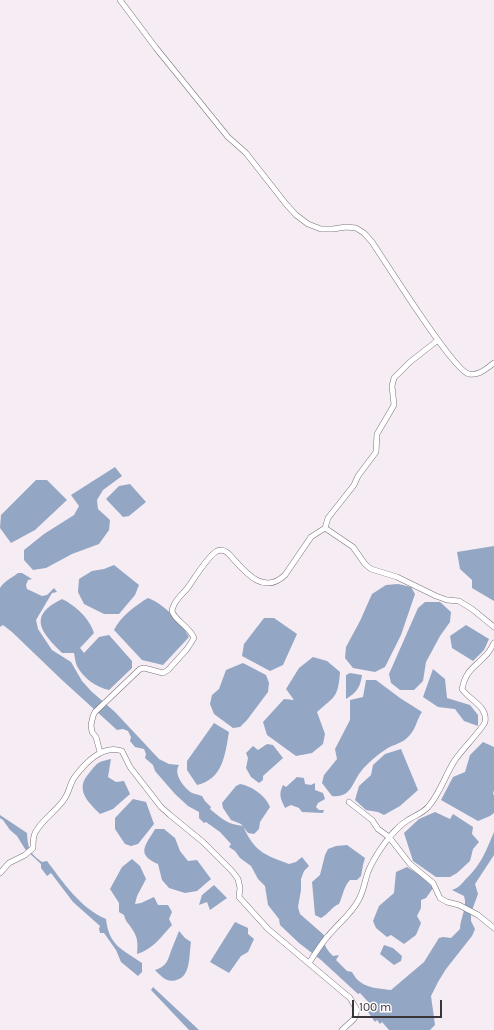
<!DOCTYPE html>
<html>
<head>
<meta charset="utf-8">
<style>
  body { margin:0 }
  #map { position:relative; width:494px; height:1030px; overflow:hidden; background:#f6ecf4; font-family:Karla,sans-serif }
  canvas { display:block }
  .scale { position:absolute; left:352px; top:1000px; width:90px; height:18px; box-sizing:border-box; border:2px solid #383437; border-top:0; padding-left:5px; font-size:12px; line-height:14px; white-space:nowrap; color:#383437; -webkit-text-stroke:3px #fefcfe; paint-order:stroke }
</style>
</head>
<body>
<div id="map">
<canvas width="494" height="1030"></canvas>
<div class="scale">100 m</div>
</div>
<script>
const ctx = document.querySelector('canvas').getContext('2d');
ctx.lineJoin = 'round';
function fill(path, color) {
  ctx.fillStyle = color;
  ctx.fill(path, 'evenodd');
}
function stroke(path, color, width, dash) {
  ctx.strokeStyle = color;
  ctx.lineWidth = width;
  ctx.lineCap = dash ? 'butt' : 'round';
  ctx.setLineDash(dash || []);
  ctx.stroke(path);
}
const water = new Path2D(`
  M115,467L122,476L103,490L97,500L98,509L110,520L109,530L99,544L72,554L46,568L33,570L24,560V550L44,534L74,515L79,506L71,495Z
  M36,480H47L67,500L35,530L11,543L0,528L1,515Z
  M130,484L146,502L129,516L123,517L106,499L119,486Z
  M494,546V601L472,588V580L460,569L457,552Z
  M114,565L139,585L135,595L119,614H104L84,604L78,592L79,579L92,571L104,569Z
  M18,573H22L32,579L28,580L26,585L27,589L42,596L47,595L54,588L57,592L52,593L36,620L38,629L52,650L71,662L82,681L91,691L115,712L159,759L169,764L179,765C173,774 184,788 192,793C195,794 199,795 202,796L205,801L211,807L210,809C222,819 227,824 243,826C254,851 264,855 289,864L296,862L302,857L309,866L304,871L301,879V890L298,907L300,914L324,935C323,945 327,950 333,956L339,955L336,960L347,971L352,972C360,988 375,988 391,990L424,962L439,938L443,937L451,938L460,929C460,918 468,907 464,896L452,890C459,888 462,883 467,878C482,863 486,851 494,832V855L475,884L478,894L471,913V921L475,929L472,936L446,969L438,982L431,996L435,1025L430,1030H389L382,1022L380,1024L377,1020L375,1022L368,1012L369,1010L367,1007L370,1004L360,993L358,994L321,960L299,943L280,925L279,919L268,905L265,886L258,879L251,866L240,858L235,851L229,847L231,844L220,832L206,822L204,823L199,818V812L188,806L175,794L155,771L153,765L145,758L146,754L144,749L135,747L130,741L131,737L128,731L123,729L117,730L62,680L12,632L3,625L0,627V588C4,581 12,578 18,573Z
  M398,584L411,587L415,594L401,635L385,667L375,672L353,668L345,658L346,647L360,621L372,594L386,585Z
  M148,598C164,604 181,622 189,637L163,665L142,660L114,630C120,617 136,605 148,598Z
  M62,599C75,605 90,619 94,633L80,648L84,653L99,637L109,635L132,661V668L109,690C96,687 84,679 77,666C75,662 75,657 74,653H62C41,632 27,616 62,599Z
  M425,602H440L451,612L450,622L440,636L426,662L423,681L414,690H400L391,683L389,674L418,608Z
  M264,618H274L297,634L283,665L270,671L242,656L244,644Z
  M466,625L489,639L484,650L473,661L452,648L450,636Z
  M313,657L327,661L340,672C338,698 335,696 317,712L325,734L323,744L312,753L296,756L267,735L263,722L284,699L294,700L286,689L299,668Z
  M243,663L266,675L269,683L268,692L247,720L240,727L233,728L214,714L210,704L212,695L219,689L226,670Z
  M433,669L445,679L447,698L470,705L478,715V726L464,721L455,709L438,707L423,697Z
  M350,673L362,675C360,688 357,692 346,699V675Z
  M366,680H376L400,698L422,712C416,721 416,730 407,738C401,744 391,745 385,750C377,755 368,763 362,770C352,782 352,798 332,796L322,783L324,775L337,759L335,749L350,720V700L363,697Z
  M214,723L229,732C225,755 223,779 197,785L187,770V761Z
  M483,742L494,747V790L493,794L494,795V813L490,816L478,821L441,800L453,777L465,772L470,755Z
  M267,744L273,745L283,758L263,776V780L259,783L251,777L246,768L248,758L246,753L253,746L258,750Z
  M401,749L418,790L400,806L384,815L378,812L366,810L355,800L359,786L371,775L373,765L385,754Z
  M111,759L108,777L116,782L124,781L130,794L113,809L100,814C87,801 74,789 90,772C98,762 98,762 111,759Z
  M297,777L304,778L305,784L311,785L315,783V790L323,793L325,799L318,803L316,807L319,810H324L323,813L302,812L299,808L291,805L285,808C281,799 278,795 283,785L286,787Z
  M240,784C252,786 266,796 270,807L260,822L259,829L254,834L248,833L241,824L231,820L223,808L222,803L236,786Z
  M133,799L146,802L154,824L138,844L131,846L125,844L115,829V818Z
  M435,812L450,819L453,814L473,827L472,834L479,842L473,849L470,861L457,873L450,877H436L413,861L404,833L419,819Z
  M0,815L27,833C28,848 29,853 42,862L47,861C63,882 80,908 106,919C109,946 122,949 142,963V972L138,976L121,962L116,950L104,933H100L99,929L100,926L73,902L51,873L47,876L41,868V864L25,849L17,836L10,830L3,820L0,818Z
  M155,829H164L175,838L180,851L188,861L197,860L211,879L197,891L185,893L169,888L162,880L158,864C135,854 146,845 155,829Z
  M347,845L365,858L363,865L361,876L357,880H350C344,886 343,895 339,904C331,907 329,914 321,918L315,915L312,882L320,875L325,855L328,849L336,846Z
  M132,859L140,866L146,879L137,896L135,904L141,903L154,897L158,905H168L172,912L169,919L172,925C162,936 152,950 137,954C138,944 138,937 132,929C128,922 126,923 124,915L119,912V903L110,889L122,867Z
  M407,867L423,877L433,888L426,898L421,900V908L417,916L421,923L416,935L404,944L391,935L387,937L376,928L373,921L379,906L394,893L396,872Z
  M214,885L227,898L210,910L207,902L199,905L202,895Z
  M235,922L248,928V934L254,939L248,952L241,956L229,973L210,962Z
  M179,931L185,938L191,942C189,953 191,974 179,979C168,984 163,978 155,970C169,966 168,957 173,946C175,941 177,936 179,931Z
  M384,945L393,948L402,956L401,961L394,965L380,954Z
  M153,987L199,1030H189L151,990Z`);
const minor = new Path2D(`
  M120,0L156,48L228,137L246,153L286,204L296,215L308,224L321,229H333L346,227L356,228L364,233L372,242C385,261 454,372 469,374C479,376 487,368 494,363
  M325,528L353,547L365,564L371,569L397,577L436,596L447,600L459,601L472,609L494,627
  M100,752L96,737L92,732L91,725L93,716L95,712L140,669L144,668L163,673L168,670L187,649L194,638C190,627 174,620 172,611C172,608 174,605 175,603C179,596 185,592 189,586C196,576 207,557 217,551C221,549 224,550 228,553C243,569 262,597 285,575L311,537L325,528L328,518L354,485L358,476L376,452L377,434L394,405L392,386L394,378L410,362L438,340
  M349,802L372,820L378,829L389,837L410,864L433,883L440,898L447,902L459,905L478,915L494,928
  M0,873L9,863L25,855L33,848C33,843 33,837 35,833C42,819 57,811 65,798C69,792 70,784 74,778C85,763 102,744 122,751L130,767L161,807L170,815L203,842L232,871L238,879L240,888L239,897L268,929L350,998L357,1010L354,1019L342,1030
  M309,963C315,954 321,944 328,936C338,924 351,914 358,901C363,893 364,885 367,875C370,864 377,854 384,844C391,835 398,826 408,820C414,816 423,813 428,807C440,794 445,775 455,760C460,752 484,727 485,722C488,706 469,700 462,689C466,670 473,669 485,656C489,653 491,648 494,643`);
fill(water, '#93a6c4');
stroke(minor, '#7b727a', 6);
stroke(minor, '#fff', 5);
</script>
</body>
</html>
